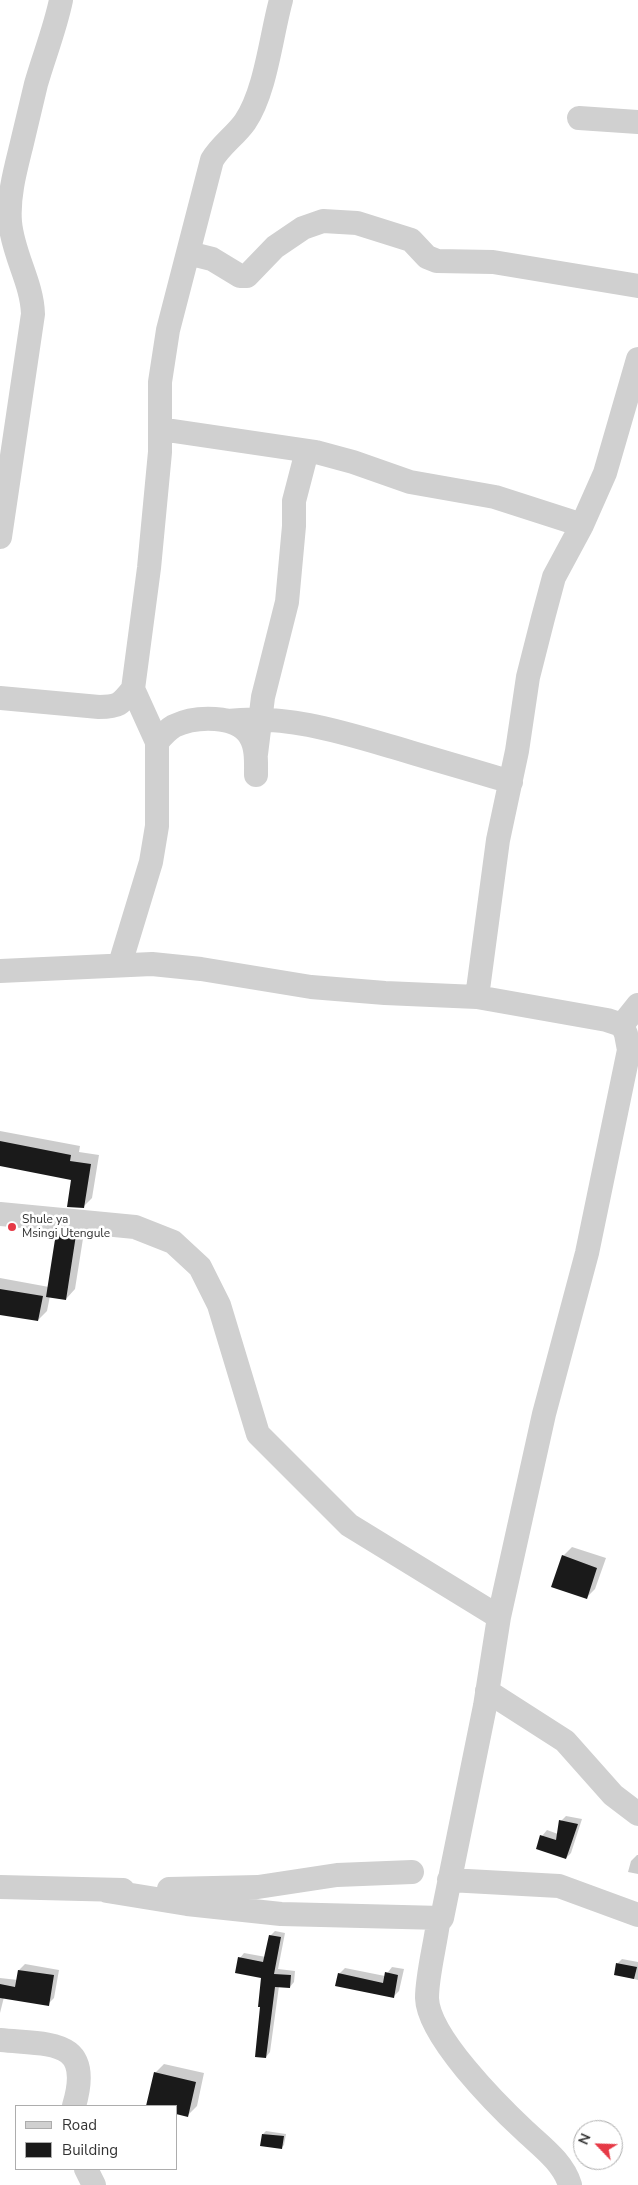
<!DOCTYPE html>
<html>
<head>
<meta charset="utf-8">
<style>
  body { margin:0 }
  #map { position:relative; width:638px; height:2185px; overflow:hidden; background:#fff; font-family:"Nunito Sans",sans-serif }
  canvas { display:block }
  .legend { position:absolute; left:15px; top:2105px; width:162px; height:65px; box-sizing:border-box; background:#fff; border:1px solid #adadad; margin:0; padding:6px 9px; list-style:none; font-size:15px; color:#333 }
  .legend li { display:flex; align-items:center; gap:10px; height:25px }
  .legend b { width:25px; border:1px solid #adadad }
  .north { position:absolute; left:573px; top:2120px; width:50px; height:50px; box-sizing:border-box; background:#fff; border:1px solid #adadad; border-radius:50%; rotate:294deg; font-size:14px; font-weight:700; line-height:20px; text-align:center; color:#333 }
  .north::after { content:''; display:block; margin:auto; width:18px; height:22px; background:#e63946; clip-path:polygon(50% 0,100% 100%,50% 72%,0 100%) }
</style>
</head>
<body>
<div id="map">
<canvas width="638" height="2185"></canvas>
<ul class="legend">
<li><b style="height:6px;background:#d0d0d0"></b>Road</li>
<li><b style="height:14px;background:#1a1a1a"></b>Building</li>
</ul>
<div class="north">N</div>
</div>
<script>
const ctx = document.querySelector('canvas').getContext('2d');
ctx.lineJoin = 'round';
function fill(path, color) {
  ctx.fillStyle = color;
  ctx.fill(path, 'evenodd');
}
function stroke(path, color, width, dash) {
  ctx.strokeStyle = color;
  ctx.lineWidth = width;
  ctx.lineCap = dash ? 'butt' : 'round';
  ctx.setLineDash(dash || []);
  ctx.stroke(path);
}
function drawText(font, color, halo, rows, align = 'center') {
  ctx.font = font + ' "Nunito Sans",sans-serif';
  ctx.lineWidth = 5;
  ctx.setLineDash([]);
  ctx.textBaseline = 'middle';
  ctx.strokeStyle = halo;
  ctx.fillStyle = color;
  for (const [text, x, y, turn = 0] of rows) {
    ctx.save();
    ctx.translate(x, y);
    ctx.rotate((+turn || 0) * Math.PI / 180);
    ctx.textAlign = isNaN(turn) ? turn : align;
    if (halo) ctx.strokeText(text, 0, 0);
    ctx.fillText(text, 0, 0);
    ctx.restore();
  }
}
const shadow = new Path2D(`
  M0,1131L80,1146L79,1152L99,1155L92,1198L83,1207L72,1179L0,1164Z
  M66,1225L85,1226L75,1289L66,1299L50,1296L47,1311L38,1320L0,1313V1278L49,1287L57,1234Z
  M572,1547L606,1558L595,1589L586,1598L563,1556Z
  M566,1816L582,1819L571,1853L566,1858L542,1836L547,1830L558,1834L561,1821Z
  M637,1855H638V1874L628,1872L631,1861Z
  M275,1931L285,1933L278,1969L295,1971L294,1982L290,1987L279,1986L270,2052L266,2057L262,2006V1977L240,1958L244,1953L266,1957L270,1936Z
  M622,1959L638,1962V1980L615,1974L618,1963Z
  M25,1964L59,1970L54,1998L48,2004L4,1997L0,2013V1978L18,1980L19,1970Z
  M392,1967L404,1969L399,1991L393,1997L339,1974L345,1968L385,1976Z
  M164,2064L204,2073L197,2106L188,2115L176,2106H148L155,2073Z
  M266,2131L286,2134L284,2145L282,2147L263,2134Z`);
const building = new Path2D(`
  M0,1141L71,1155L70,1161L91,1164L84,1208L67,1207L71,1180L0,1166Z
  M56,1233L76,1235L66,1300L46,1297Z
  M0,1289L43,1296L38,1321L0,1315Z
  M562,1555L597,1568L587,1599L551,1587Z
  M559,1820L578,1824L566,1859L536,1849L540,1835L556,1840Z
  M269,1935L281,1937L274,1974L291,1975L290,1988L275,1987L266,2058L255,2057L260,2007H258L261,1978L235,1973L238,1957L263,1962Z
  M616,1963L637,1967L634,1979L614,1975Z
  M18,1970L54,1975L49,2006L0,1998V1984L15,1987Z
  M385,1972L398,1975L394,1998L335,1986L338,1973L383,1983Z
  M154,2072L196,2082L188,2117L176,2114V2106H146Z
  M262,2134L284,2136L282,2149L260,2146Z`);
const minor = new Path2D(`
  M579,118L638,122
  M188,253L212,259L240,276H247L275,247L303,228L323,221L357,223L411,240L427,257L437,261L493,262L638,286
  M160,429L316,452L353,462L410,482L495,497L582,525
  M0,537L33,314C32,282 13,255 10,222C8,197 15,171 21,147C26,126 31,105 36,84C44,56 55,29 61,0
  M0,698L99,707C119,707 121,704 133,689
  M228,721C284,714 339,731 393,747C432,759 472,770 511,782
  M157,742C162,736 167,730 174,726C195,716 237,714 250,736C257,747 256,762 256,775
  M256,754L263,697L287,602L294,526V501L307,451
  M120,964L151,862L157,826V742L133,689L149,568L160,452V382L168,330L212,160C221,145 235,136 245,122C266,91 271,36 281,0
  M0,971L152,964L201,969L311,987L385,993L477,997L607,1020L622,1025L626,1034L629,1050L587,1253L544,1414L499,1617L485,1706L442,1918L281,1914L187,1904L107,1891
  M477,997L498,840L517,751L528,677L543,618L554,577L582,525L605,473L638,359
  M622,1025L638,1005
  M0,1214L135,1227L173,1242L200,1267L219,1305L258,1434L349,1525L499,1617
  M487,1691L565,1741L613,1795L638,1814
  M449,1880L559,1886L638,1915
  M0,1887L123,1890
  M169,1889L258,1887L337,1875L412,1872
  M442,1918L438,1923C435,1946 427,1976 427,1998C428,2036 497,2105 525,2131C542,2147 563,2162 570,2185
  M0,2040C50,2045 94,2038 74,2106
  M86,2169L94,2185`);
const markers = [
  [12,1227,5,"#e63946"]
];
const poiNames = [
  ["Shule ya",22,1220],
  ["Msingi Utengule",22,1234]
];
fill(shadow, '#0003');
fill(building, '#1a1a1a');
stroke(minor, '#d0d0d0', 24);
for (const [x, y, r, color] of markers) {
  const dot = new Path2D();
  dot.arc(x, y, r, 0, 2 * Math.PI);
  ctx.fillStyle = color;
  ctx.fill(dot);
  stroke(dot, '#fff', 2);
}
drawText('12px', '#333', '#fff', poiNames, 'left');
</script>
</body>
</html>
